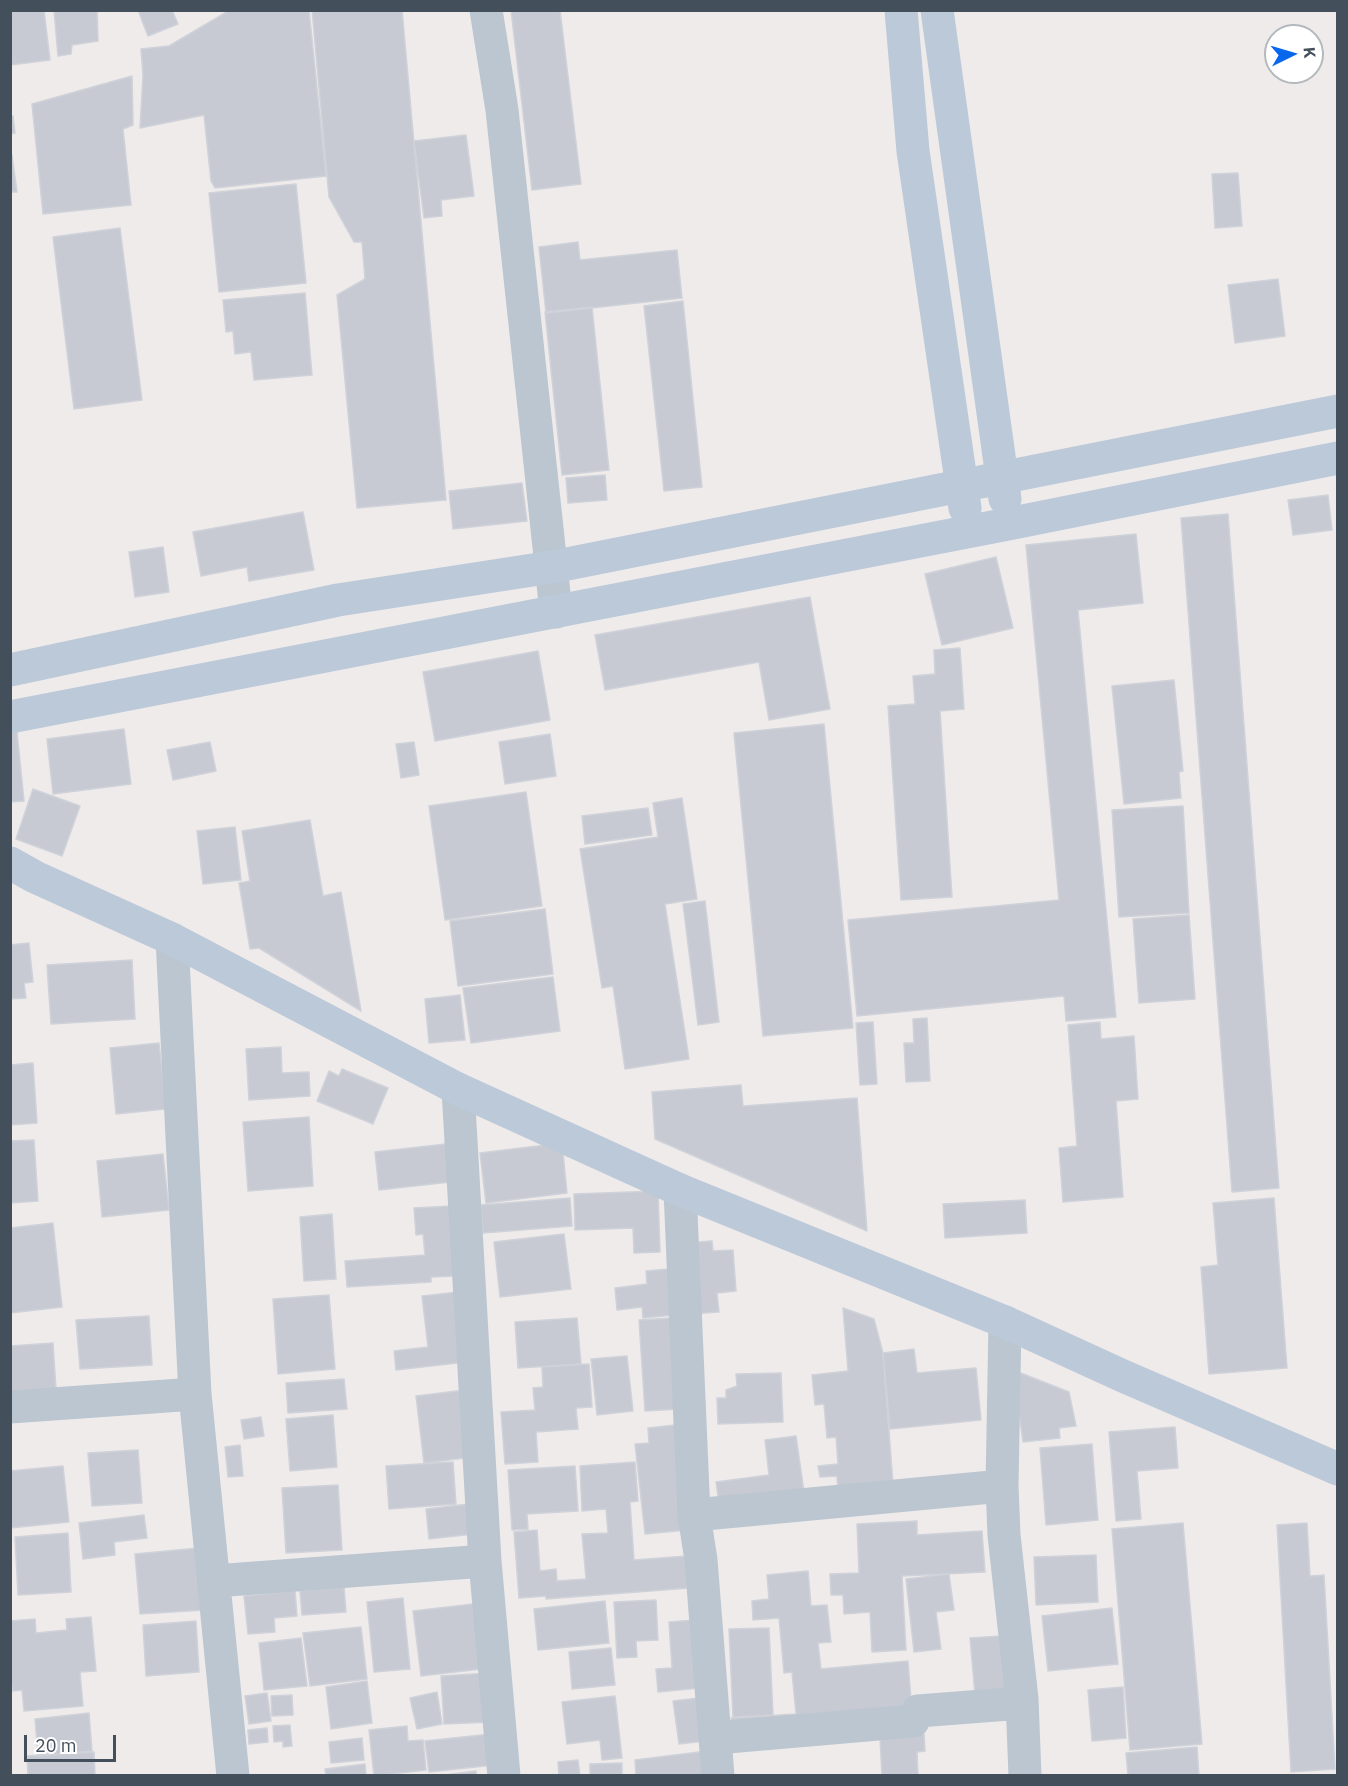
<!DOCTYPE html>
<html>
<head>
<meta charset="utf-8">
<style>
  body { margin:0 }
  #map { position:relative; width:1348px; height:1786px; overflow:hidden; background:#efebeb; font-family:"IBM Plex Sans",sans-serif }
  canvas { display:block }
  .frame { position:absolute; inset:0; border:12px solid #434f5b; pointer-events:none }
  .north { position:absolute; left:1264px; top:24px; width:60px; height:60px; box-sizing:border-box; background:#fff; border:2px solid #b4b9bd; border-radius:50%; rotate:85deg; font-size:16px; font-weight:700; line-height:24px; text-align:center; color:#434f5b }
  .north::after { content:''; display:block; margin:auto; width:21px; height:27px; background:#0868ed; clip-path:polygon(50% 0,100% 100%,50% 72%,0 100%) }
  .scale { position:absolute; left:24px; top:1735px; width:92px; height:27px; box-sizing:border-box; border:3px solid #434f5b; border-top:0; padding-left:8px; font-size:18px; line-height:21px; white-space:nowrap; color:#434f5b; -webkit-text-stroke:4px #fff; paint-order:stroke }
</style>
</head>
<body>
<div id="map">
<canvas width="1348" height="1786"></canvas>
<div class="frame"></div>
<div class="north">K</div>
<div class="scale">20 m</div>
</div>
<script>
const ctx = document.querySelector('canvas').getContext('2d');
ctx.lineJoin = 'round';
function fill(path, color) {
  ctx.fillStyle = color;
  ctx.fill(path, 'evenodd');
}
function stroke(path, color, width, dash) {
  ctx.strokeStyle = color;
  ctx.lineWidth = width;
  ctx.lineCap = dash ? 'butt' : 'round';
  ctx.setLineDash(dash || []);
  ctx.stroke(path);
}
const building = new Path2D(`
  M10,10H44L50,60L10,65Z
  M54,10H97L98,41L72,45L71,54L58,56Z
  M138,10H172L178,24L148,36Z
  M230,10H309L326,176L215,188L211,181L204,115L140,128L143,75L141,49L169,46Z
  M312,10H402L446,500L357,508L337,295L365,279L362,242H354L329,197Z
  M511,10H560L581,184L532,190Z
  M132,76L133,125L123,129L131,205L43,214L32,104Z
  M10,116H13L15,133L10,134Z
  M466,135L474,196L441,200L442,216L424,218L414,141Z
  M10,155H12L17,192H10Z
  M1238,173L1242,226L1215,228L1212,174Z
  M296,184L306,283L219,292L209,193Z
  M120,228L142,400L74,409L53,237Z
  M578,242L580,260L677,250L682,298L546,313L539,247Z
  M1278,279L1285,336L1235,343L1228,285Z
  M305,293L312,375L254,380L251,352L235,354L233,331L226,332L223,300Z
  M683,301L702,487L664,491L644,306Z
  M592,307L609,470L562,475L545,312Z
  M605,475L607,500L568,503L566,478Z
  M522,483L527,521L453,529L449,491Z
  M1328,495L1332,530L1293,535L1288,500Z
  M303,512L314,570L249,581L247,567L201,576L193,532Z
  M1228,514L1279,1188L1232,1192L1181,518Z
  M1136,534L1143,603L1078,610L1116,1017L1066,1021L1064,996L857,1016L848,920L1059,900L1026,545Z
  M163,547L169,592L135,597L129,552Z
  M996,557L1013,628L942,645L925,574Z
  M810,597L830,709L769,720L759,662L605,690L595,635Z
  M960,648L964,709L940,711L952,897L901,900L888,706L915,704L913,676L935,674L934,650Z
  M538,651L550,720L435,741L423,672Z
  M1174,680L1183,771L1179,772L1181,798L1124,804L1112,686Z
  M824,724L853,1028L763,1036L734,733Z
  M124,729L131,784L53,794L47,739Z
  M17,732L24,801L10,802V733Z
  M550,734L556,776L505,784L499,742Z
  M210,742L216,771L173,780L167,750Z
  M414,742L419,775L401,778L396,744Z
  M33,789L80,806L62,856L16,839Z
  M526,792L542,906L445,920L429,806Z
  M682,798L697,899L665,904L689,1059L625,1069L613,986L602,988L580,849L658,837L653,803Z
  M1183,806L1189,913L1119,917L1112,810Z
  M648,808L652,835L585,844L582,816Z
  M310,820L323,896L341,892L361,1011L259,948L250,949L239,883L250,881L242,831Z
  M235,827L241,880L203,884L197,831Z
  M705,901L719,1022L698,1025L683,904Z
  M545,909L553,974L458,986L450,921Z
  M1189,915L1195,999L1139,1003L1133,919Z
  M29,943L33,982L24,983L26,998L10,999V945Z
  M132,960L135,1019L51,1024L47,965Z
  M553,977L560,1031L471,1043L463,988Z
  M460,995L465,1040L429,1043L425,999Z
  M927,1018L930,1081L906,1082L904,1043H914L913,1019Z
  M873,1022L877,1084L860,1085L856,1023Z
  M1100,1022L1101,1039L1134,1036L1138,1099L1116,1101L1123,1197L1063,1202L1059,1148L1077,1146L1068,1025Z
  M159,1043L166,1109L116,1114L110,1048Z
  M281,1047L282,1073L309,1072L310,1096L249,1100L246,1049Z
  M33,1063L37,1123L10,1125V1065Z
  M342,1069L388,1088L373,1124L317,1101L329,1071L339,1076Z
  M741,1085L743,1106L857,1098L867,1231L655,1139L652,1092Z
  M309,1117L313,1186L248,1191L243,1122Z
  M34,1140L38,1201L10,1203V1141Z
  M562,1143L567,1193L486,1203L480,1153Z
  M446,1144L450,1182L379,1190L375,1152Z
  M163,1154L169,1210L102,1217L97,1161Z
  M658,1191L660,1252L634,1253L633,1228L575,1230L574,1194Z
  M570,1198L572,1226L483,1233L481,1205Z
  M1274,1198L1287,1368L1209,1374L1201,1267L1218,1265L1213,1203Z
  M1025,1200L1027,1233L945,1238L943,1204Z
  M451,1206L456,1276L431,1277V1282L347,1287L345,1261L425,1255L423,1234L416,1235L414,1208Z
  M332,1214L336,1279L304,1281L300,1217Z
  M53,1223L62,1307L10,1313V1228Z
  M564,1234L571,1289L500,1297L494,1242Z
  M712,1241L713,1251L733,1250L736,1291L717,1293L719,1312L691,1314L686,1243Z
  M669,1269L674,1315L643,1318L642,1307L617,1310L615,1288L647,1284L646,1271Z
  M458,1292L466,1362L396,1370L394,1351L428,1347L422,1296Z
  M329,1295L335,1369L278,1374L273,1299Z
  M843,1308L874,1319L883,1353L893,1484L838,1490L837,1476L820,1477L818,1466L838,1464L836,1437L827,1438L824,1404L815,1405L812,1375L848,1371Z
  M149,1316L152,1365L80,1369L76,1320Z
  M577,1318L581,1364L518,1368L515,1322Z
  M673,1318L679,1409L645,1411L639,1320Z
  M53,1343L56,1389L10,1391V1346Z
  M914,1349L917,1373L976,1368L981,1420L890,1429L883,1353Z
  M627,1356L633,1411L597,1415L591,1359Z
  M589,1364L592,1407L576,1408L578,1429L536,1432L538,1462L505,1464L501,1412L535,1410L533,1388L543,1387L542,1367Z
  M1013,1370L1069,1392L1076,1426L1059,1428L1060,1438L1023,1442Z
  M781,1373L783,1422L718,1424L717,1398H726V1390L737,1386L736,1374Z
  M344,1379L347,1409L288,1413L286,1383Z
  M465,1390L473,1457L424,1463L416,1396Z
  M333,1415L337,1467L290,1471L286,1419Z
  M261,1417L264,1436L244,1439L241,1420Z
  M675,1425L687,1530L645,1534L635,1444L649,1443L648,1428Z
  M1175,1427L1178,1468L1137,1471L1141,1519L1116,1521L1109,1432Z
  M796,1436L804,1492L719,1503L716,1482L769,1475L765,1440Z
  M1092,1444L1098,1520L1046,1525L1040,1448Z
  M240,1445L243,1476L228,1477L225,1447Z
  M138,1450L142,1503L92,1506L88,1453Z
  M453,1462L456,1504L389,1509L386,1466Z
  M635,1462L638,1501L630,1502L634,1560L687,1556L689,1588L546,1599V1596L519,1598L514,1532L537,1530L540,1571L556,1569L557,1581L586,1579L582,1534L608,1533L606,1509L582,1511L580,1466Z
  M63,1466L69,1522L10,1528V1471Z
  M575,1466L578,1511L527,1514L528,1529L512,1530L508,1470Z
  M338,1485L342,1550L286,1553L282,1488Z
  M478,1503L482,1533L429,1539L426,1509Z
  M144,1515L147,1538L114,1542L115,1555L83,1559L79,1523Z
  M917,1521V1535L982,1531L985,1572L902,1576L906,1650L872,1652L870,1612L844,1614L843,1595H831L830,1574L859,1573L857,1524Z
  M1183,1523L1202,1744L1130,1750L1112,1529Z
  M1307,1523L1310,1576L1324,1575L1335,1769L1291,1772L1277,1525Z
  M68,1533L71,1592L18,1595L15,1537Z
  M199,1548L204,1610L140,1614L135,1554Z
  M1096,1555L1098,1602L1036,1605L1034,1557Z
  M808,1571L811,1606L827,1605L831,1642L818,1643L821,1669L908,1661L912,1713L733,1734L731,1718L796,1714L792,1672L784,1673L779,1618L753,1620L752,1601L769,1599L767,1575Z
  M949,1574L954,1610L936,1612L941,1649L914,1652L906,1579Z
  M344,1587L346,1612L302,1615L300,1591Z
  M295,1591L297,1616L274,1618L275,1632L248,1634L244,1596Z
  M403,1598L410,1669L374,1672L367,1602Z
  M656,1600L658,1640L636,1641L637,1657L617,1658L614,1602Z
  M605,1601L609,1643L538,1650L534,1609Z
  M473,1604L481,1669L421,1676L413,1611Z
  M1112,1608L1118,1664L1048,1671L1042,1616Z
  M91,1617L96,1671L80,1672L83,1706L24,1711L22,1690L13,1691L10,1675V1621L35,1619L36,1633L67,1630L66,1619Z
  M695,1620L700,1688L658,1692L656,1669L672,1668L669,1622Z
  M196,1621L199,1672L146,1676L143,1625Z
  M361,1627L367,1679L310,1686L303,1633Z
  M769,1628L773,1715L733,1717L729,1629Z
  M1002,1636L1006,1692L975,1695L970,1638Z
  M301,1638L307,1686L264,1690L259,1643Z
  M611,1648L615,1685L572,1689L569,1652Z
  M490,1673L492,1722L444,1724L441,1676Z
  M367,1681L372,1723L331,1729L326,1687Z
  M1123,1687L1126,1738L1092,1741L1088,1690Z
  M437,1692L442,1724L417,1729L410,1698Z
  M267,1693L271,1721L249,1724L245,1696Z
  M292,1695L293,1715L272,1716L271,1696Z
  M615,1696L622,1758L602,1760L600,1740L567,1744L562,1702Z
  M699,1698L705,1741L679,1744L673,1701Z
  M89,1713L92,1751L38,1756L35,1719Z
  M290,1725L292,1746L283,1747V1741L274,1742L273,1726Z
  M407,1726L408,1741L423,1740L426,1770L374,1776L369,1730Z
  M267,1728L268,1742L249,1744L248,1730Z
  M491,1734L494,1765L429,1772L425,1741Z
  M924,1734L925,1751L917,1752L918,1776H882L880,1737Z
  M362,1738L364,1760L331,1763L329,1742Z
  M1197,1747L1199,1776H1128L1126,1753Z
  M707,1751L710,1776H636L635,1760Z
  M94,1752L95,1776H28L27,1756Z
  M578,1760L580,1776H559L558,1762Z
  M622,1763V1776H590V1764Z
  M365,1764L366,1776H326L325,1769Z
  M476,1771V1776H437Z`);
const street = new Path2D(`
  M486,10L502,110L556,612
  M172,939L195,1394L233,1776
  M458,1089L485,1561L504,1776
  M680,1190L694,1515L701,1560L718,1776
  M1005,1322L1002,1486L1004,1535L1022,1699L1025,1776
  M10,1407L195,1394
  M694,1515L1002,1486
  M214,1581L485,1561
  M716,1738L913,1721L918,1711L1022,1703`);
const secondary = new Path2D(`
  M901,10L913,151L965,508
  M937,10L1005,499
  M10,670L338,600L552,567L1338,411
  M10,717L1008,524L1338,458
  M10,863L35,877L172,939L458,1089L680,1190L1005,1322L1123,1376L1338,1469`);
fill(building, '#c7cad3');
stroke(building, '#cfd2d9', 1.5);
stroke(street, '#bbc6d0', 33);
stroke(secondary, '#bcc9d8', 33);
</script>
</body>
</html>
